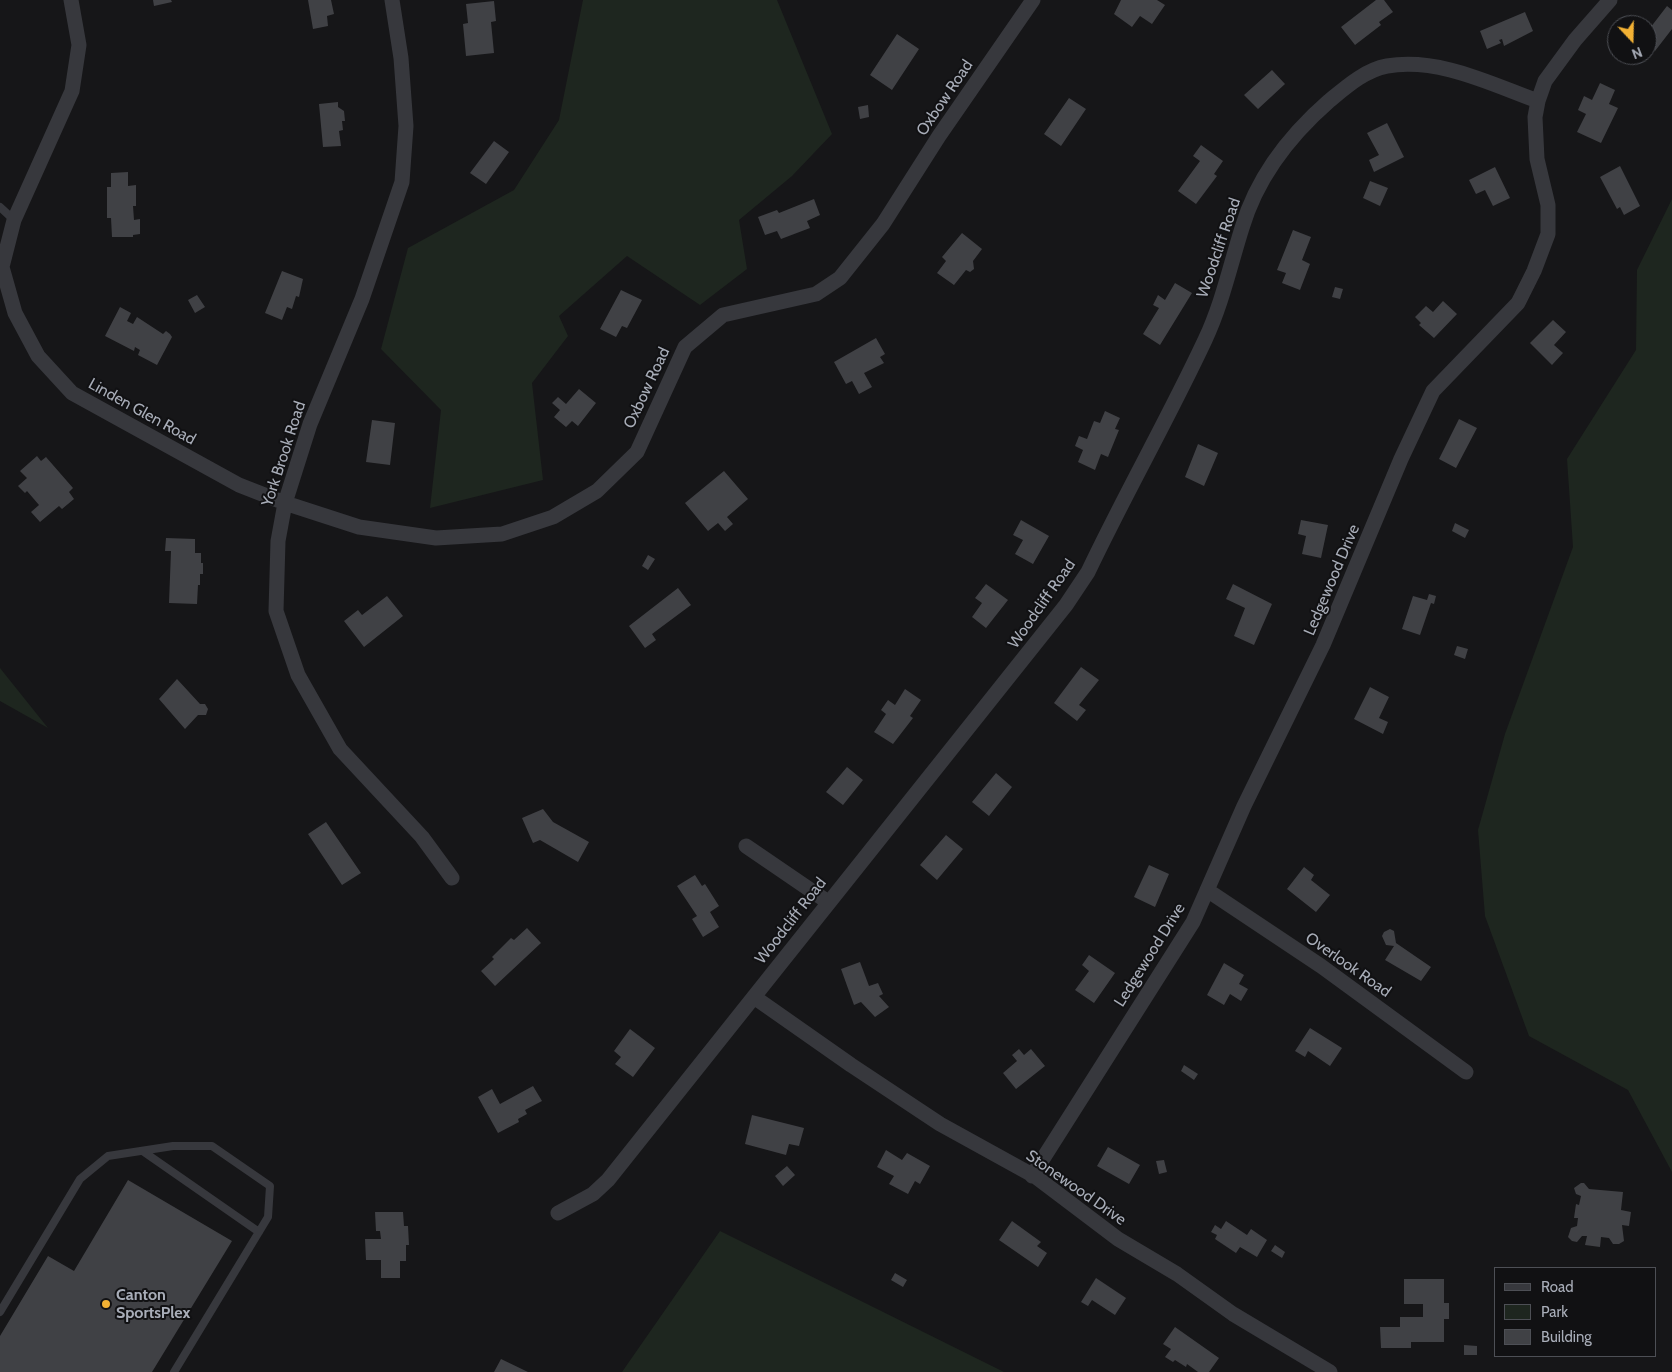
<!DOCTYPE html>
<html>
<head>
<meta charset="utf-8">
<style>
  body { margin:0 }
  #map { position:relative; width:1672px; height:1372px; overflow:hidden; background:#161618; font-family:Cabin,sans-serif }
  canvas { display:block }
  .legend { position:absolute; left:1494px; top:1267px; width:162px; height:90px; box-sizing:border-box; background:#111113; border:1px solid #4d4f55; margin:0; padding:6px 9px; list-style:none; font-size:15px; color:#a8adb8 }
  .legend li { display:flex; align-items:center; gap:10px; height:25px }
  .legend b { width:25px; border:1px solid #4d4f55 }
  .north { position:absolute; left:1607px; top:15px; width:50px; height:50px; box-sizing:border-box; background:#111113; border:1px solid #4d4f55; border-radius:50%; rotate:159deg; font-size:14px; font-weight:700; line-height:20px; text-align:center; color:#a8adb8 }
  .north::after { content:''; display:block; margin:auto; width:18px; height:22px; background:#f2b134; clip-path:polygon(50% 0,100% 100%,50% 72%,0 100%) }
</style>
</head>
<body>
<div id="map">
<canvas width="1672" height="1372"></canvas>
<ul class="legend">
<li><b style="height:6px;background:#37383d"></b>Road</li>
<li><b style="height:14px;background:#1e261f"></b>Park</li>
<li><b style="height:14px;background:#404145"></b>Building</li>
</ul>
<div class="north">N</div>
</div>
<script>
const ctx = document.querySelector('canvas').getContext('2d');
ctx.lineJoin = 'round';
function fill(path, color) {
  ctx.fillStyle = color;
  ctx.fill(path, 'evenodd');
}
function stroke(path, color, width, dash) {
  ctx.strokeStyle = color;
  ctx.lineWidth = width;
  ctx.lineCap = dash ? 'butt' : 'round';
  ctx.setLineDash(dash || []);
  ctx.stroke(path);
}
function drawText(font, color, halo, rows, align = 'center') {
  ctx.font = font + ' Cabin,sans-serif';
  ctx.lineWidth = 4;
  ctx.setLineDash([]);
  ctx.textBaseline = 'middle';
  ctx.strokeStyle = halo;
  ctx.fillStyle = color;
  for (const [text, x, y, turn = 0] of rows) {
    ctx.save();
    ctx.translate(x, y);
    ctx.rotate((+turn || 0) * Math.PI / 180);
    ctx.textAlign = isNaN(turn) ? turn : align;
    if (halo) ctx.strokeText(text, 0, 0);
    ctx.fillText(text, 0, 0);
    ctx.restore();
  }
}
const green = new Path2D(`
  M583,0H777L832,134L792,176L739,220L747,269L700,305L627,256L559,316L568,336L532,383L543,480L430,508L441,410L381,349L408,248L514,190L559,120Z
  M1672,199V1172L1628,1090L1529,1036L1485,916L1478,830L1505,734L1573,547L1567,459L1636,350L1637,270Z
  M0,668L48,728L0,701Z
  M720,1231L1004,1372H622Z`);
const building = new Path2D(`
  M153,0H171L172,2L154,6Z
  M308,0H331L334,14L327,16L328,26L313,29Z
  M1121,0H1157L1165,5L1152,24L1140,16L1132,27L1114,14Z
  M1376,0H1384L1393,12L1379,22L1381,25L1355,45L1341,27Z
  M494,1L496,21L491,22L494,53L466,56L463,24L468,23L466,4Z
  M1667,6L1672,10V29L1655,51L1647,44V32Z
  M1525,12L1533,31L1504,46L1502,39L1499,40L1501,43L1487,49L1480,31Z
  M897,34L919,49L892,90L870,75Z
  M1272,70L1285,84L1258,109L1244,95Z
  M1600,83L1615,90L1609,104L1618,108L1601,143L1577,132L1586,114L1578,110L1584,96L1592,100Z
  M1069,98L1086,109L1061,146L1044,134Z
  M338,102V107L344,111L345,121H342L343,130L339,131L341,146L323,147L319,104Z
  M868,105L869,117L860,119L858,107Z
  M1387,123L1404,157L1374,172L1369,160L1379,155L1367,133Z
  M494,141L509,152L486,184L470,173Z
  M1201,145L1223,161L1214,174L1217,176L1196,204L1178,191L1200,161L1193,156Z
  M1620,166L1640,206L1624,215L1620,207L1617,209L1600,177Z
  M1495,167L1510,198L1493,206L1485,190L1476,194L1469,180Z
  M128,172V186L136,185V206H133L134,220L140,219V234L133,235V237H112L111,218H107V187H111V173Z
  M1370,181L1388,188L1380,206L1363,198Z
  M814,199L820,215L807,221L810,228L781,239L777,231L765,235L758,217L777,210L779,213Z
  M1293,230L1311,237L1302,260L1310,264L1300,290L1282,283L1286,273L1277,270Z
  M962,233L982,249L973,261L974,269L970,272L966,270L954,285L937,273L946,261L942,257Z
  M282,271L303,279L299,297L296,296L292,309L287,307L282,320L265,313Z
  M1175,283L1192,293L1160,345L1143,334L1159,308L1153,305L1158,295L1165,300Z
  M1335,287L1343,289L1340,299L1332,297Z
  M621,290L642,300L627,328L622,326L616,337L600,329Z
  M197,295L205,307L195,313L188,300Z
  M1443,301L1457,314L1434,338L1419,325L1421,323L1415,317L1426,306L1433,312Z
  M120,307L131,313L127,321L133,324L137,317L163,334L166,331L170,334L172,337L157,365L138,355L140,350L135,347L134,351L105,336Z
  M1553,320L1566,332L1554,345L1563,353L1552,365L1530,343Z
  M876,338L885,354L880,357L884,363L864,373L872,387L859,394L852,381L846,384L834,362Z
  M579,389L596,403L578,426L572,421L566,427L554,417L560,410L552,403L558,397L566,404Z
  M1105,411L1120,418L1115,429L1119,430L1108,457L1101,454L1095,470L1078,462L1083,450L1075,446L1079,436L1087,439L1094,421L1100,423Z
  M1459,419L1477,428L1456,468L1439,459Z
  M372,420L395,423L390,465L366,462Z
  M1198,444L1218,453L1204,486L1185,477Z
  M37,456L41,461L46,457L73,488L69,492L74,499L62,509L59,506L40,522L31,512L39,505L27,491L25,493L18,486L27,478L20,471Z
  M724,471L748,499L727,517L733,524L725,531L718,523L708,531L685,503Z
  M1021,520L1049,536L1033,564L1015,554L1023,540L1013,535Z
  M1301,520L1328,525L1321,558L1302,554L1306,536L1298,534Z
  M1455,523L1469,530L1465,538L1452,531Z
  M166,538L195,539V553H201V563H203V574H200V585H198L197,604L169,603L171,551H165Z
  M648,555L655,559L648,570L642,566Z
  M986,584L1008,600L986,628L972,617L982,603L975,598Z
  M1233,584L1272,604L1254,645L1234,636L1245,608L1226,599Z
  M678,588L691,605L652,634L656,640L645,648L629,626Z
  M1429,594L1436,596L1434,604L1431,603L1420,635L1402,629L1413,596L1427,600Z
  M387,596L403,616L364,647L344,621L358,610L362,615Z
  M1457,646L1468,649L1465,659L1454,655Z
  M1081,667L1099,680L1079,705L1086,710L1077,721L1054,703Z
  M177,679L200,704H205L208,709L206,715H198L185,729L159,699Z
  M1370,687L1389,697L1379,718L1388,722L1383,734L1354,719Z
  M905,689L921,700L910,716L913,718L893,744L874,732L886,714L881,710L888,700L895,705Z
  M847,767L863,780L843,805L826,792Z
  M996,773L1012,787L989,816L972,802Z
  M543,809L553,822L589,842L578,862L540,840L533,843L522,818Z
  M326,822L361,873L342,885L308,834Z
  M946,835L963,849L937,880L920,865Z
  M1149,865L1169,874L1155,907L1134,897Z
  M1304,867L1314,875L1311,880L1330,895L1316,912L1287,889Z
  M695,875L702,886L705,884L719,906L710,912L719,927L703,937L692,919L697,916L677,886Z
  M527,928L541,943L495,986L481,971L494,959L492,957L511,938L514,940Z
  M1390,929L1394,931L1396,943L1431,967L1421,981L1385,960L1394,946L1386,945L1382,936L1384,932Z
  M1089,955L1115,973L1094,1003L1075,990L1089,971L1082,965Z
  M860,962L869,986L878,983L883,994L879,996L889,1007L875,1017L861,1002L854,1005L841,969Z
  M1224,963L1244,975L1239,984L1248,989L1241,1001L1230,994L1224,1005L1207,995Z
  M1310,1028L1342,1048L1330,1066L1308,1051L1305,1057L1295,1051Z
  M630,1029L655,1048L633,1077L615,1064L621,1057L614,1051Z
  M1019,1049L1024,1055L1031,1049L1045,1066L1016,1089L1003,1073L1017,1061L1012,1055Z
  M1184,1065L1198,1074L1194,1080L1181,1071Z
  M533,1086L542,1101L525,1110L527,1114L518,1119L519,1122L498,1133L478,1097L492,1089L500,1104Z
  M752,1115L804,1128L799,1146L789,1144L786,1155L745,1144Z
  M1108,1147L1140,1165L1129,1184L1097,1166Z
  M886,1150L902,1160L907,1153L930,1166L920,1184L915,1181L908,1194L889,1184L894,1176L877,1167Z
  M1164,1160L1167,1172L1159,1174L1156,1161Z
  M787,1166L795,1175L783,1186L775,1176Z
  M128,1180L232,1241L152,1372H0V1336L48,1256L74,1271Z
  M1581,1183H1584L1589,1189L1623,1192L1621,1210L1631,1212L1629,1226L1622,1225L1624,1241L1619,1244H1613L1609,1238L1601,1237L1600,1247L1585,1245L1587,1236H1582L1577,1242L1572,1241L1568,1237L1571,1228L1577,1226L1578,1218H1574L1576,1204L1579,1205L1581,1196L1576,1194L1574,1188Z
  M375,1212H403L404,1226H408L409,1245H406V1261H400V1278H381V1260H366L365,1239H381L380,1231H376Z
  M1012,1221L1041,1242L1037,1246L1047,1253L1038,1267L999,1240Z
  M1226,1221L1247,1235L1251,1229L1267,1240L1257,1257L1240,1247L1236,1253L1215,1239L1217,1235L1211,1232L1215,1225L1221,1229Z
  M1275,1245L1285,1252L1282,1258L1271,1251Z
  M895,1273L907,1280L903,1287L891,1280Z
  M1096,1278L1126,1298L1115,1315L1092,1300L1088,1306L1081,1302Z
  M1404,1279H1444V1303H1449V1319H1444V1342H1411V1348H1381L1380,1327H1400V1317H1423V1304H1404Z
  M1175,1327L1219,1358L1209,1372H1198L1187,1364L1186,1367L1175,1360L1173,1362L1165,1357L1171,1349L1163,1344Z
  M1464,1345L1477,1346V1355H1464Z
  M501,1359L528,1372H494Z`);
const lane = new Path2D(`
  M0,207L14,220
  M144,1152L259,1232
  M0,1312L80,1179L108,1156L173,1146H212L270,1186L268,1217L174,1372`);
const street = new Path2D(`
  M71,0L79,45L72,91L14,220L2,267L15,313L38,356L72,393L239,485L285,503L359,527L436,538L502,534L553,517L597,491L637,452L685,347L723,315L816,294L840,278L883,224L939,136L1033,0
  M392,0L401,58L406,126L402,182L362,299L310,424L285,503L278,541L276,611L298,675L340,749L422,837L452,878
  M746,846L828,902
  M1207,890L1321,966L1466,1072
  M754,997L851,1065L940,1124L1036,1177L1118,1239L1177,1274L1233,1314L1330,1372
  M1032,1176L1193,922L1244,806L1323,645L1401,459L1433,391L1518,303L1534,271L1548,234V205L1537,159L1535,117L1538,101L1545,81L1575,40L1610,0
  M558,1213L593,1194L608,1180L1066,605L1088,572C1125,494 1168,419 1205,340C1222,304 1230,266 1242,228C1257,177 1289,136 1329,101C1346,87 1365,70 1387,66C1438,57 1491,84 1538,101`);
const markers = [
  [106,1304,5,"#f2b134"]
];
const streetNames = [
  ["Oxbow Road",945,98,-56],
  ["Woodcliff Road",1219,248,-71],
  ["Oxbow Road",647,388,-65],
  ["Linden Glen Road",142,412,29],
  ["York Brook Road",284,454,-72],
  ["Ledgewood Drive",1332,580,-67],
  ["Woodcliff Road",1042,604,-55],
  ["Woodcliff Road",791,921,-52],
  ["Ledgewood Drive",1150,955,-58],
  ["Overlook Road",1348,965,35],
  ["Stonewood Drive",1076,1188,35]
];
const poiNames = [
  ["Canton",116,1295],
  ["SportsPlex",116,1313]
];
fill(green, '#1e261f');
fill(building, '#404145');
stroke(lane, '#37383d', 8);
stroke(street, '#37383d', 15);
for (const [x, y, r, color] of markers) {
  const dot = new Path2D();
  dot.arc(x, y, r, 0, 2 * Math.PI);
  ctx.fillStyle = color;
  ctx.fill(dot);
  stroke(dot, '#111113', 2);
}
drawText('16px', '#a8adb8', '#111113', streetNames);
drawText('bold 16px', '#a8adb8', '#111113', poiNames, 'left');
</script>
</body>
</html>
